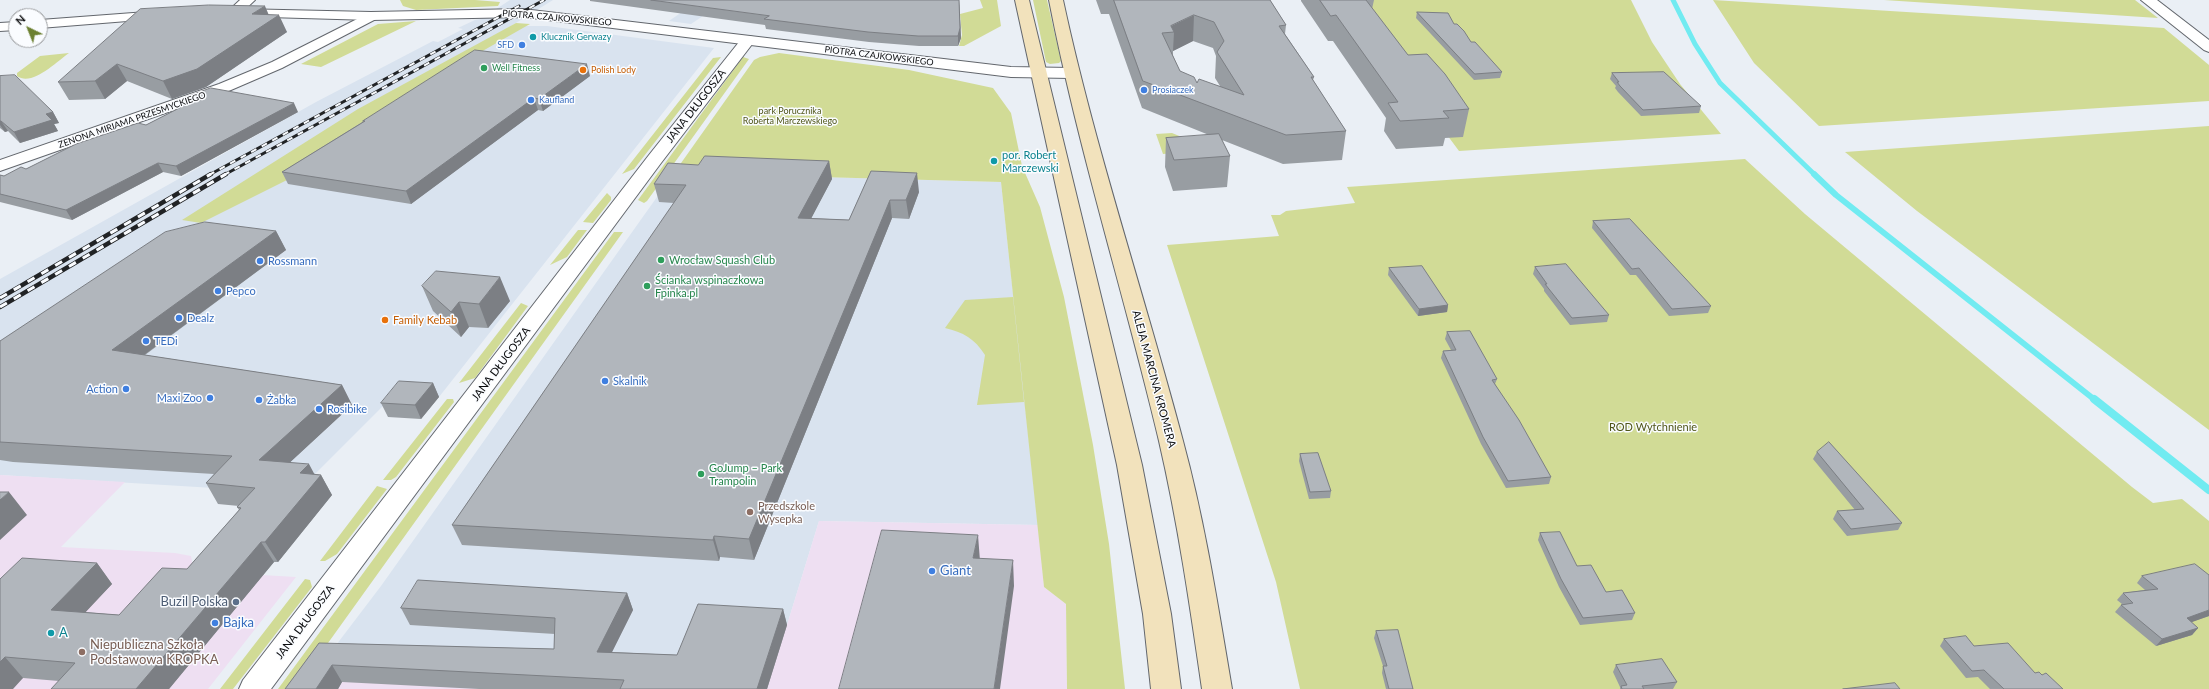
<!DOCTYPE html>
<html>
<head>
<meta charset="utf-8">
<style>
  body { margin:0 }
  #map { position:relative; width:2209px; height:689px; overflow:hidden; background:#eaeff5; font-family:Lato,sans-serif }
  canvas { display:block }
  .north { position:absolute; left:8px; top:8px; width:40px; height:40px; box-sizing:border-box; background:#fafcff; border:1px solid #9a9c9f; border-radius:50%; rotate:317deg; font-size:11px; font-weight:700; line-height:16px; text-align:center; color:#0b0c0e }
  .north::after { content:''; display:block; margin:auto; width:14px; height:18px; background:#6c8031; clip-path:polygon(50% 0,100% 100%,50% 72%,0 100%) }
</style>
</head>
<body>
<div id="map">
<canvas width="2209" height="689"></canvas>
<div class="north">N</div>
</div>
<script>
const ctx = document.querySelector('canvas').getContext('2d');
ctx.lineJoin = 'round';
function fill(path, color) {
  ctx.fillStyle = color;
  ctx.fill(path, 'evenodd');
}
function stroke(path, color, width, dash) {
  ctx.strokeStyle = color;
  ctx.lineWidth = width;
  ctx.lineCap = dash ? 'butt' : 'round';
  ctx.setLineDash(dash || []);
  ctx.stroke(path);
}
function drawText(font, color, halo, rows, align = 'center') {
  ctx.font = font + ' Lato,sans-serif';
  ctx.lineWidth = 3;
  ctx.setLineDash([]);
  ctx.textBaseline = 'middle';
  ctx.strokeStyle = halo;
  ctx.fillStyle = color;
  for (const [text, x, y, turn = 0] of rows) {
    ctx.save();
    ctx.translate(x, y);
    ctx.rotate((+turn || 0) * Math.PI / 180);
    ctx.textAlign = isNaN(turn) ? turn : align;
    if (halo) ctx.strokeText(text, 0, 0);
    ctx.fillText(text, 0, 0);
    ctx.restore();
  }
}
const built = new Path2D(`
  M510,0H553L511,26H547L714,48L439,397L395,394L296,493L0,475V279L316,102L433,41L438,42L463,29L458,28L475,20L481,19Z
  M699,0L703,16L691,24L669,21Z
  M674,173L1001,182L1038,525L819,521L787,625L683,672L327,657L381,586Z`);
const industrial = new Path2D(`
  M0,475L125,482L61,547L175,553L191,556L194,571L296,577L208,689H0Z
  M819,521L1038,525L1044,587L1066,604L1067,689H304L327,657L671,672L703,621L787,625Z`);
const green = new Path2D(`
  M400,0H475L500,2L498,6L416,10L403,6Z
  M980,0H997L1001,26L964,46H959L962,35L960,14L983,8Z
  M1033,0H1047L1061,61L1059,63L1050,64L1046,62Z
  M1347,0H1631L1652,42L1680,84L1721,134L1459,151Z
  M1713,0L2164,28L2209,65V101L1819,126L1754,63Z
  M1884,0H2135L2158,18Z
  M416,21L321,67L301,64L378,24Z
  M516,23L530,24L479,53L307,170L201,223L182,220L358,109Z
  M69,53C56,62 32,87 17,76V73L40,56Z
  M779,53L909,70L993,88L1011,113L1022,166L1040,207L1064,297L1093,445L1109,544L1125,689H1067L1066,604L1044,587L1001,182L674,173L754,60L760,57Z
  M721,57L634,169L622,174L713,58Z
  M743,57L749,59L647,201L644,203L638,200Z
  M2209,126V430L1917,211L1845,152Z
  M1172,133L1194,142L1198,151L1163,154L1156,134Z
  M1745,159L1805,214L2132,487L2153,503L2182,499L2209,521V689H1300L1276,582L1167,245L1279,236L1271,215H1280L1286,211L1355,203L1347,187Z
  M607,193L611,197V200L593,223L583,222Z
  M578,230H587L567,257L550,265Z
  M614,232H623L295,689H278Z
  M1013,297L1024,402L977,405L985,355C975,339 963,332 945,328L965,300Z
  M521,303L528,306L475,378L459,383Z
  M447,399H453L454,402L396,477L391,480H383Z
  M377,486L387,489L337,554L325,561H320Z
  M305,579L310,580L312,587L233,689H220Z`);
const streamFar2 = new Path2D(`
  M1673,0L1695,44L1720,83L1815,175`);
const streamFar1 = new Path2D(`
  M1814,174L1836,195L2095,400`);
const stream = new Path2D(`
  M2094,399L2209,490`);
const minor = new Path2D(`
  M240,0H255L238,16H228L226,13Z
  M2141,0H2157L2209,40V52L2204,50Z
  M371,12L376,13L378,16L376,19L282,68L231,90L0,171V160L219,84L272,62Z
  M748,36L753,37L755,40L753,43L661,163L271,689H239L243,680L649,155L743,37Z`);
const tertiary = new Path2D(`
  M239,9L371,12L523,9L1011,67L1071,68L1077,70L1079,73L1077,76L1071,78L1011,77L523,17L371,20L234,16L232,13L234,10Z
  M160,11L167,15L165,18L40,28V20Z
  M16,22V30L0,31V23Z`);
const secondary = new Path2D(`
  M1015,0H1029L1142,465L1171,614L1181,689H1151L1143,614L1117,465Z
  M1049,0H1063C1095,149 1144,293 1183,441C1205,522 1218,606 1232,689H1202C1190,606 1178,523 1159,441C1124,293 1078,149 1049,0Z`);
const railFar1 = new Path2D(`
  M209,175L519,6
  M224,175L544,0`);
const rail = new Path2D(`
  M0,298L211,174
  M0,307L226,174`);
const wall = new Path2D(`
  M590,0H959L961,38L958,46H919L869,42L766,29L765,25L590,1Z
  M1096,0H1270L1286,25L1285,34L1314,77L1313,80L1346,131L1342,160L1283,164L1222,140L1230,156L1227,187L1173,191L1165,167L1166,138L1209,135L1142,108L1109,14H1101ZM1193,41L1213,48L1216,56L1215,78L1220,86L1197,83L1180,71L1173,56V51Z
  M1301,0H1374L1372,9L1408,55L1469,109L1463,137L1445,138L1443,146L1396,149L1384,131L1386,118L1333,41H1328L1301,1Z
  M1417,12L1454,24L1471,42L1502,72L1500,78L1474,80L1416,18Z
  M268,15L287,32L206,87L172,99L127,81L105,99L69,100L58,82Z
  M1612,73L1701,106L1699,113L1641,116L1618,92L1615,88L1616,86L1610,79Z
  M0,76L53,112L59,123L54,124L58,131L20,143L8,131L5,132L0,128Z
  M590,76L543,111L538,110L411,204L288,184L282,172L364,121H363Z
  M186,97L298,112L181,176L163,172L72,220L0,202V175L4,176L26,169L146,125L189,103Z
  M829,161L832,179L811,218L849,220L871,171L919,192L909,219L892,218L754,560L720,557L719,561L462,545L452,525L674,203L659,202L654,184L698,165Z
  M1593,221L1711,306L1708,313L1669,316L1636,275H1630L1592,228Z
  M276,231L286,250L145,355L342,385L352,405L290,462L315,474L321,475L332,495L278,562H274L169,689H51L59,681L23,678L0,689V579L97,563L112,584L85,612L119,615L187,569L239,510L237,507L239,506L218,504L206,483L214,474L13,462L0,460V341Z
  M1535,267L1609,315L1607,322L1570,325L1544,291V289L1533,274Z
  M1389,268L1448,305L1447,312L1418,316L1388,275Z
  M422,286L510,301L488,328L469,327L461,337L433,311Z
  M1447,332L1497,379L1495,384L1551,477L1549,484L1506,488L1481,444L1441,358L1443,351L1451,350L1445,339Z
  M433,383L439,397L421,419L388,417L381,403Z
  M1817,452L1902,523L1898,530L1847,536L1833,519L1837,511L1855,510L1813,459Z
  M1300,454L1331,491L1330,498L1309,499L1299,461Z
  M1540,533L1606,592L1635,613L1632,620L1580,625L1559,587L1538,540Z
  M2142,576L2209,616L2191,622L2198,628L2192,635L2156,646L2115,612L2121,605L2122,604L2117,600L2123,593L2145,590L2137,583Z
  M627,593L633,610L612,652L677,655L783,609L787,625L767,689H479L342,682L338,689H285L319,643L554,649L555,634L410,625L401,608Z
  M1376,631L1413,689H1386L1382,673L1383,666L1374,638Z
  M1944,639L1974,646L2035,673L2042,675L2063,689H1990L1978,677L1966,678L1940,646Z
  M1616,665L1677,682L1673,689H1620V687L1613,672Z`);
const shadedWall = new Path2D(`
  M959,0L961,38L958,46V36Z
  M265,6L271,20L279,15L287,32L206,87L172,99L163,81L252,14Z
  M1194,15L1193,41L1173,51L1174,32L1171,26Z
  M117,64L127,81L105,99L95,81Z
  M587,64L590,76L543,111L539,99Z
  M534,98L538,110L411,204L406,191Z
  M294,103L298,112L181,176L176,166Z
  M53,112L59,123L54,124L58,131L20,143L14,132L46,114Z
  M0,121H1L8,131L5,132L0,125Z
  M829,161L832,179L802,236L798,218Z
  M158,163L163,172L72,220L66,210Z
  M917,173L919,192L909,219L906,200Z
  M890,200L892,218L754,560L749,539Z
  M276,231L286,250L125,369L112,350Z
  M500,277L510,301L488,328L479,304Z
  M459,302L469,327L461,337L451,312Z
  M1448,305L1447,312L1418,316L1419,309Z
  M433,383L439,397L421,419L415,405Z
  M342,385L352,405L271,480L259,460Z
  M309,464L317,479L321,475L332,495L278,562L265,542L300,473Z
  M9,492L27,515L0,540V500Z
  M978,535L980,561L973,558Z
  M714,536L720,557L719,561L713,540Z
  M261,542L274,562L169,689H136Z
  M1013,560L1014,586L1000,689H994Z
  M97,563L112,584L68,631L51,610Z
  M627,593L633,610L604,668L597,652Z
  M783,609L787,625L767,689H757Z
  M2209,610V616L2181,626L2187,618Z
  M2198,628L2192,635L2156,646L2162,639Z
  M5,657L23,678L13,689H0V662Z
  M332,665L342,682L338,689H316Z`);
const building = new Path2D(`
  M651,0H959L960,28L958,36H918L868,32L764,19L769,16Z
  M1114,0H1270L1286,25L1279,26L1314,77H1311L1346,131L1286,135L1143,81ZM1194,15L1214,22L1224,41L1217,52L1244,95L1199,79L1197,83L1194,77L1180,71L1162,33L1174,32L1171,26Z
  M1320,0H1366L1408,55L1427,54L1445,74L1469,109L1443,111L1449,118L1400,121L1388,103L1398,102L1336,15L1331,16Z
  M209,5L265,6L252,14L279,15L197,69L163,81L117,64L95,81L58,82L140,9Z
  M1417,12L1448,13L1454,24H1457L1464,31L1471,42H1475L1502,72L1475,74Z
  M475,50L587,64L539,99L534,98L406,191L282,172L365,121H363Z
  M1664,72L1701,106L1643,110L1620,86L1617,82H1619L1612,73Z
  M15,75L53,112L46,114L52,120L14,132L1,121H0V76Z
  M211,88L294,103L176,166L158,163L66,210L0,194V175L4,176L21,167L26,169L76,144L138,123L146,125L195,100L186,97Z
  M1219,134L1230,156L1174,160L1166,138Z
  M705,156L829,161L798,218L849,220L871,171L917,173L906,200H890L749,539L714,536L713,540L452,525L686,185L654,184L668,163L698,165Z
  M1630,219L1711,306L1672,309L1639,268L1632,269L1593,221Z
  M205,222L276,231L112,350L342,385L259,460L309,464L300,473L321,475L265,542H261L136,689H51L75,663L5,657L0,662V579L22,558L97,563L51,610L119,615L162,568L187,569L241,508L237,507L255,488L206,483L232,456L0,442V341L165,232Z
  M1566,264L1609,315L1572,318L1545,284H1547L1535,267Z
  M1422,266L1448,305L1419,309L1389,268Z
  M436,271L500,277L479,304L459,302L451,312L422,286Z
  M1470,331L1497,379L1492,380L1519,420L1551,477L1508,481L1483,437L1443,351L1456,350L1447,332Z
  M399,381L433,383L415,405L381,403Z
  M1829,442L1902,523L1851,529L1837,511L1864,509L1817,452Z
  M1318,453L1331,491L1310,492L1300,454Z
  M0,492H9L0,500Z
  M882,530L978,535L973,558L1013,560L994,689H839Z
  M1560,532L1577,566L1591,565L1606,592L1622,590L1635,613L1583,618L1561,579L1540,533Z
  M2195,564L2209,575V610L2187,618L2198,628L2162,639L2121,605L2133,603L2123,593L2158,589L2142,576Z
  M418,580L627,593L597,652L677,655L698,604L783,609L757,689H620L624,680L332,665L316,689H285L319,643L554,649L555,618L401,608Z
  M1398,630L1413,689H1389L1383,666H1387L1376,631Z
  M1966,636L1974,646L2008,643L2035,673L2039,672L2042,675L2046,673L2063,689H2004L1984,670L1972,671L1944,639Z
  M1662,659L1677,682L1642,686L1644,689H1622L1621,686L1627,685L1616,665Z
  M1895,683L1900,689H1843Z`);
const markers = [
  [533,37,4,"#0f9aa8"],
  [522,45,4,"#3f7fe0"],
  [484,68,4,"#2e9e5b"],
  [583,70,4,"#e8710a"],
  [1144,90,4,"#3f7fe0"],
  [531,100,4,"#3f7fe0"],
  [994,161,4,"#0f9aa8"],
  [661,260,4,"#2e9e5b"],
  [260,261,4,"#3f7fe0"],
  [647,286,4,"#2e9e5b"],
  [218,291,4,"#3f7fe0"],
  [179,318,4,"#3f7fe0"],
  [385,320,4,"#e8710a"],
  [146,341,4,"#3f7fe0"],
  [605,381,4,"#3f7fe0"],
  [126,389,4,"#3f7fe0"],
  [210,398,4,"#3f7fe0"],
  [259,400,4,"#3f7fe0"],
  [319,409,4,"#3f7fe0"],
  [701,474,4,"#2e9e5b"],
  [750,512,4,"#8d6e63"],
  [932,571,4,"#3f7fe0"],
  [236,602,4,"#5c6f8a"],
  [215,623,4,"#3f7fe0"],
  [51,633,4,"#0f9aa8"],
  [82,652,4,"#8d6e63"]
];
const farStreetnames = [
  ["PIOTRA CZAJKOWSKIEGO",557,18,5],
  ["PIOTRA CZAJKOWSKIEGO",879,56,7],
  ["ZENONA MIRIAMA PRZESMYCKIEGO",132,120,-19]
];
const farCulturenames = [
  ["Klucznik Gerwazy",541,37]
];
const farShopnames = [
  ["SFD",514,45,"right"],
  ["Prosiaczek",1152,90],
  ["Kaufland",539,100]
];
const farLeisurenames = [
  ["Well Fitness",492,68]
];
const farFoodnames = [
  ["Polish Lody",591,70]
];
const farParknames = [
  ["park Porucznika",790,111],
  ["Roberta Marczewskiego",790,121]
];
const streetNames = [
  ["JANA DŁUGOSZA",696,106,-52],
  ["JANA DŁUGOSZA",501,364,-53],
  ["ALEJA MARCINA KROMERA",1154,379,75],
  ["JANA DŁUGOSZA",305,622,-53]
];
const cultureNames = [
  ["por. Robert",1002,155],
  ["Marczewski",1002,168]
];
const leisureNames = [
  ["Wrocław Squash Club",669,260],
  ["Ścianka wspinaczkowa",655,280],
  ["Fpinka.pl",655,293],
  ["GoJump – Park",709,468],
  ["Trampolin",709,481]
];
const shopNames = [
  ["Rossmann",268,261],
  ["Pepco",226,291],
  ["Dealz",187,318],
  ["TEDi",154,341],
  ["Skalnik",613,381],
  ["Action",118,389,"right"],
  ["Maxi Zoo",202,398,"right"],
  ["Żabka",267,400],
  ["Rosibike",327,409]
];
const foodNames = [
  ["Family Kebab",393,320]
];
const parkNames = [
  ["ROD Wytchnienie",1653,427]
];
const educationNames = [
  ["Przedszkole",758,506],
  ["Wysepka",758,519]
];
const nearShopnames = [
  ["Giant",940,571],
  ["Bajka",223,623]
];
const nearServicenames = [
  ["Buzil Polska",228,602]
];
const nearCulturenames = [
  ["A",59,633]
];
const nearEducationnames = [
  ["Niepubliczna Szkoła",90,645],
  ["Podstawowa KROPKA",90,660]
];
fill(built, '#d9e3ef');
fill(industrial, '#eedff2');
fill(green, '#d1db96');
stroke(streamFar2, '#71ebf1', 5);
stroke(streamFar1, '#71ebf1', 6);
stroke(stream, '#71ebf1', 8);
stroke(minor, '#63676d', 2);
stroke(tertiary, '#63676d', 2);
stroke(secondary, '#63676d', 2);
fill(minor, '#fff');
fill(tertiary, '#fff');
fill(secondary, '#f2e2bc');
stroke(railFar1, '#212325', 3);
stroke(rail, '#212325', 4.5);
stroke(railFar1, '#fafcff', 2, [6]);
stroke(rail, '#fafcff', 3, [8]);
fill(wall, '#989da2');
fill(shadedWall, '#7c7f84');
fill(building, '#b1b6bc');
stroke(building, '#7c7f84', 1);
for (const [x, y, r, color] of markers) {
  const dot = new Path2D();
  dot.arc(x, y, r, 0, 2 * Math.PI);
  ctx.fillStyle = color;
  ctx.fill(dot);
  stroke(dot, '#fafcff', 1.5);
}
drawText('9px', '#0b0c0e', '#fafcff', farStreetnames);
drawText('9px', '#0d838f', '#fafcff', farCulturenames, 'left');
drawText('9px', '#366cbe', '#fafcff', farShopnames, 'left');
drawText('9px', '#27864d', '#fafcff', farLeisurenames, 'left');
drawText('9px', '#c56008', '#fafcff', farFoodnames, 'left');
drawText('9px', '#505619', '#fafcff', farParknames);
drawText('11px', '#0b0c0e', '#fafcff', streetNames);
drawText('11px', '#0d838f', '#fafcff', cultureNames, 'left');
drawText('11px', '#27864d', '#fafcff', leisureNames, 'left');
drawText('11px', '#366cbe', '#fafcff', shopNames, 'left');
drawText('11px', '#c56008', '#fafcff', foodNames, 'left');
drawText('11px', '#505619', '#fafcff', parkNames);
drawText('11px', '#785e54', '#fafcff', educationNames, 'left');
drawText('13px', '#366cbe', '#fafcff', nearShopnames, 'left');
drawText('13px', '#4e5e75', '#fafcff', nearServicenames, 'right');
drawText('13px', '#0d838f', '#fafcff', nearCulturenames, 'left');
drawText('13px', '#785e54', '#fafcff', nearEducationnames, 'left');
</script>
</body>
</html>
